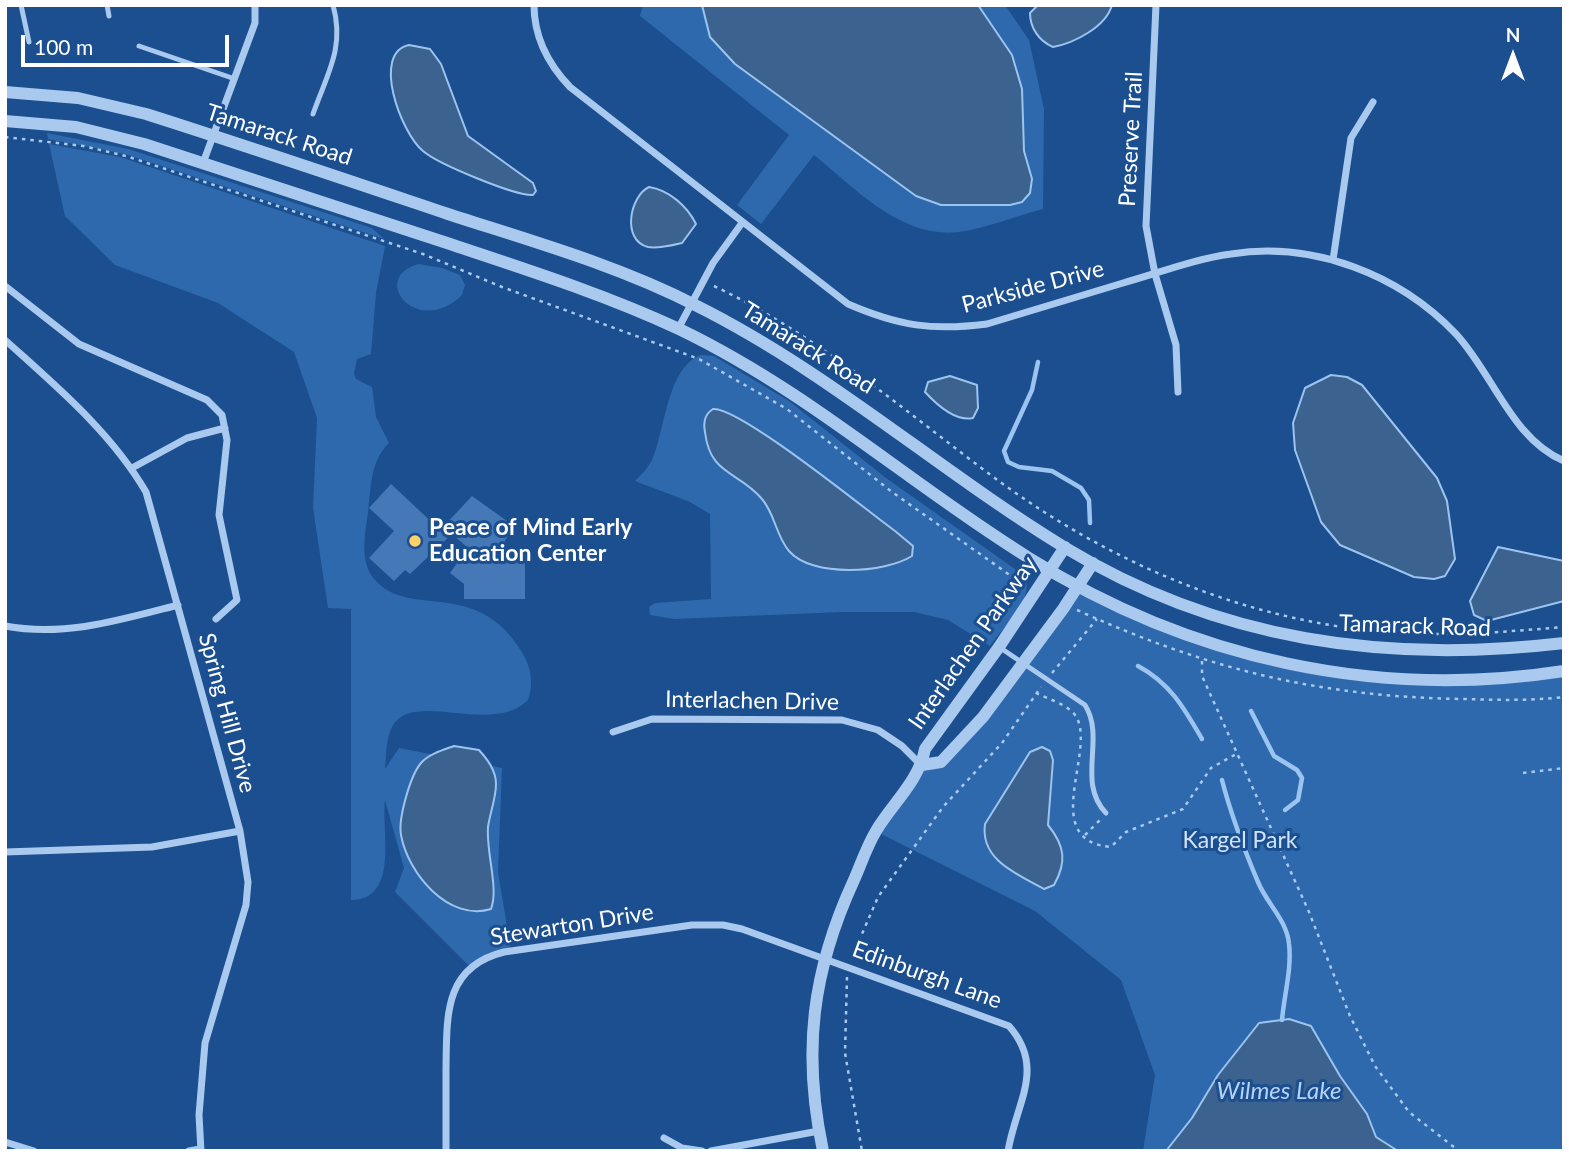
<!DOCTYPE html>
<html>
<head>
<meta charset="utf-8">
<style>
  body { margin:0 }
  #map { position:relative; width:1569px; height:1156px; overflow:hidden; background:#1b4f8f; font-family:Lato,sans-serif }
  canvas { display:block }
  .frame { position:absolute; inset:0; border:7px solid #fff; pointer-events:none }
  .north { position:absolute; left:1478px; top:21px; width:70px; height:70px; -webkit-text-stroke:5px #1b4f8f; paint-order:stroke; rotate:0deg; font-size:19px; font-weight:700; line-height:28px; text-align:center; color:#fff }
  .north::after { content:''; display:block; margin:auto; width:24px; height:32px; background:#fff; clip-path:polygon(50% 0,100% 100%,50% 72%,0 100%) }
  .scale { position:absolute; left:21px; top:35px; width:208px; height:32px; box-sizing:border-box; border:4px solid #fff; border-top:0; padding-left:9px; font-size:21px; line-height:24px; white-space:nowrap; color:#fff; -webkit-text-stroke:5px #1b4f8f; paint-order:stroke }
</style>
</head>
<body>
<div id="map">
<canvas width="1569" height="1156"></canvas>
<div class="frame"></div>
<div class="north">N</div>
<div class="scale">100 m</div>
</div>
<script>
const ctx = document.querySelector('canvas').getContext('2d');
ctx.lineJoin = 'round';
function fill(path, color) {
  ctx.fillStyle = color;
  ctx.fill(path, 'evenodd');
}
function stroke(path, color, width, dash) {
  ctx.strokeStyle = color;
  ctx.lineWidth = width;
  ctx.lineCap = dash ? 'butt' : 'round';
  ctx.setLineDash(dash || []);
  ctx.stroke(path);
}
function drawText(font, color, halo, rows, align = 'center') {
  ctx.font = font + ' Lato,sans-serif';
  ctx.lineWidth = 6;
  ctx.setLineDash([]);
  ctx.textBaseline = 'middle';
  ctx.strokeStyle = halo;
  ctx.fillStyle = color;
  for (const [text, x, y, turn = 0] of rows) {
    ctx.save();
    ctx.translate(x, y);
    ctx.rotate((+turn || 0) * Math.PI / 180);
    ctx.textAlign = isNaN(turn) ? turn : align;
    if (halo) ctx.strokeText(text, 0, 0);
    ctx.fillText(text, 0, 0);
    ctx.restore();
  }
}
const green = new Path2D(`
  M643,5H1005L1029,40L1044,109L1043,209C1016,216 987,228 959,232C901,239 855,188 814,155L761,224L737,205L789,135L640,16Z
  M47,133L128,149L372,228L384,239L125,154L48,139Z
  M49,144L120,157L385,246L376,293L371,354L357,359L354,373L356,379L372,387L376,417L389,443C370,461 371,488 368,513C365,534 359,562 375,580C411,620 478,576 523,654C531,668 534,684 528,700C492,736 415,690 393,725C386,737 386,755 385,769L399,748L502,768L498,872L511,951L470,967L395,892L404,868L385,800C381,830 400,900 351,900V609L328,608L313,508L317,418L294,352L218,303L115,265L65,216Z
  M419,264L442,268L460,275L465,285L462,295C417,339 368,277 419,264Z
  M701,355L714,356L789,401L886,478L1022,574C1040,594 1002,629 990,646L948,620L914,612H842L674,619L650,615L649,607L655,603L711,599L710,514L690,502L635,481C641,475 648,468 652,460C665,431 667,367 701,355Z
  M1077,587L1188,637L1353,676L1564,674V1151H1398L1376,1137L1367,1113L1340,1076L1311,1026L1259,1023L1218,1075L1192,1118L1166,1151H1143L1155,1075L1121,980L1035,911L875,831L922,765L941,762Z`);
const water = new Path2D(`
  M702,5H978L1012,55L1022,89L1024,151L1032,179L1030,193L1022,202L1010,205H941L916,196L735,64L710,37Z
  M1038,5H1112C1106,27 1074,43 1053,47C1039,41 1030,28 1030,13Z
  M409,45L430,49L441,64L468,136L533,183L536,191L533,195C515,196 438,164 423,151C401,133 371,53 409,45Z
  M649,187C669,190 687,206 696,224L682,243C673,245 658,249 648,247C621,240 630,196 649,187Z
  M1331,375L1347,377L1362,385L1437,478L1447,501L1455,559L1445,576L1434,579L1414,577L1340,545L1321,522L1295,450L1293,423L1305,388Z
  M950,376L977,385L978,408L973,418C955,422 937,405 925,392L928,382Z
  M713,409C740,407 866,510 895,531L913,546L912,556C885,573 812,578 789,551C776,536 775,514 762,499C739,471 710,476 705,432C703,422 705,414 713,409Z
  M1498,547L1564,561V601L1487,621L1474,615L1470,601Z
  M454,746L479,750C487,759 496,770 496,784C496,798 490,813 488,827C486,853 499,888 491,909C449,922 408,874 401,835C398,819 410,776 421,763C429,754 443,750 454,746Z
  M1042,747L1050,751L1053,760L1048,825C1065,846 1067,862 1054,885L1044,889C1017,874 980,860 985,824L1030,752Z
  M1289,1019L1311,1026L1340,1076L1367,1114L1376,1137L1398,1151H1166L1192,1118L1218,1075L1259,1023Z`);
const stream = new Path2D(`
  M1038,362L1032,390L1004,451L1008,462L1019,467L1052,471L1081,488L1089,500L1090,523
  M1138,666C1170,683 1184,708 1202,739
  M1251,711L1274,756L1297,770L1302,778L1298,800L1285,810
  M1222,780C1231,815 1244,849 1258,882C1267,904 1287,920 1289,944C1292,968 1284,996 1282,1020`);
const building = new Path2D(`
  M391,484L437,527L441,523L444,526L472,496L514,526L500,549L516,559H525V599H464V584L450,573L468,548L452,534L410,574L405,570L394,581L369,558L394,531L369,508Z`);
const path = new Path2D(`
  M5,137L83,146L126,156L423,254L502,287L699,359L787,409L892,492L1024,585
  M714,286C817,335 901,408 992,476C1108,562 1240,619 1384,632C1444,637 1504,632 1564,627
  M1077,610C1207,669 1320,697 1463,699C1497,700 1530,701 1564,697
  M1202,661V676L1309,912L1350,1016L1375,1066L1409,1112L1459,1151
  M1052,673L1097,619
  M1036,693C1048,699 1070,705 1077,718C1095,754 1039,841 1111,847L1126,832L1183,809L1211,768L1238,753
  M1523,773L1564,768
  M1085,835L1100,820
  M852,957L878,897L943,807L1002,743L1041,687
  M847,977L845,1053L862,1151`);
const service = new Path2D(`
  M21,5L29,42
  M107,5L109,16
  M139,46L235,79
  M313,114C327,74 345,48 333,5
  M999,647L1085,705C1106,738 1076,782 1106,813`);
const minor = new Path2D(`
  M534,5C534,38 548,64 570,87L848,304C899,326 932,331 987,324C1032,310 1078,297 1123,283C1159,273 1194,259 1231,254C1313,241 1399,274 1456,334C1493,374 1512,439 1564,461
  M1156,5L1146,226L1155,274L1176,345L1178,392
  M203,163L255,23V5
  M1333,260L1351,138L1373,102
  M5,286L79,344L207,400L222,415L227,440L219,515L237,600L216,619
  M678,329L713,263L742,223
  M5,340C56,386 111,432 146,492L240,831L248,882L246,905L205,1043L199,1115L201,1151
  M132,468L187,438L225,428
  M5,626C65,637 120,620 178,605
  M613,732L652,719L842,720L878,730L902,746L921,765
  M5,852L152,847L240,831
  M664,1138L682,1148L702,1151
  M5,1142L34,1151
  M189,1151L200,1149
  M446,1151C446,1124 446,1097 446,1069C447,1017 443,967 504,952L692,925H723L742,929L1009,1026C1046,1068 1016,1103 1008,1151
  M711,1151L819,1131`);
const tertiary = new Path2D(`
  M5,92L78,98L146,114C247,146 347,180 448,214C531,241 617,265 695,305C828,371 938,470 1064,547C1219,641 1386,664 1564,643
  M5,121L76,127L144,144C245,176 346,209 447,243C525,269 604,294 679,329C810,392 908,483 1029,558C1190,659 1376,700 1564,671
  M922,765L941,762L983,717L1063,609L1093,563
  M823,1151C802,1052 812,971 854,880C861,864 867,846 876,831C892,804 919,781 925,749L999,647L1065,547`);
const markers = [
  [415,541,7,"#ffd166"]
];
const streetNames = [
  ["Tamarack Road",279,135,18],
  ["Preserve Trail",1131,139,-87],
  ["Parkside Drive",1033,287,-15],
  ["Tamarack Road",808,348,32],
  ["Tamarack Road",1415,626,2],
  ["Interlachen Parkway",973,643,-55],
  ["Interlachen Drive",752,701,1],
  ["Spring Hill Drive",227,713,75],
  ["Stewarton Drive",572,925,-9],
  ["Edinburgh Lane",927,975,20]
];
const poiNames = [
  ["Peace of Mind Early",429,528],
  ["Education Center",429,554]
];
const parkNames = [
  ["Kargel Park",1240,841]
];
const waterNames = [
  ["Wilmes Lake",1279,1091]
];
fill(green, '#2e69ad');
fill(water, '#3c6290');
stroke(water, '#9cc4f0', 2);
stroke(stream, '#9cc4f0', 4.5);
fill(building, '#4478b7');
stroke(path, '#a9c9ee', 2.5, [3.5, 5]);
stroke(service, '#a9c9ee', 5);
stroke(minor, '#a9c9ee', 7);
stroke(tertiary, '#a9c9ee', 12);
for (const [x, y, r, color] of markers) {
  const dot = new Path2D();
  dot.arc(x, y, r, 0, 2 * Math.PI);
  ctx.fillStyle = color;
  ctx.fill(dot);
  stroke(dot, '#1b4f8f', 2.5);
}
drawText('23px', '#fff', '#1b4f8f', streetNames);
drawText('bold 23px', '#fff', '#1b4f8f', poiNames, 'left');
drawText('23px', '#cfe3fa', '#1b4f8f', parkNames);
drawText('italic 24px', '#b5d3f5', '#1b4f8f', waterNames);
</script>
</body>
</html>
